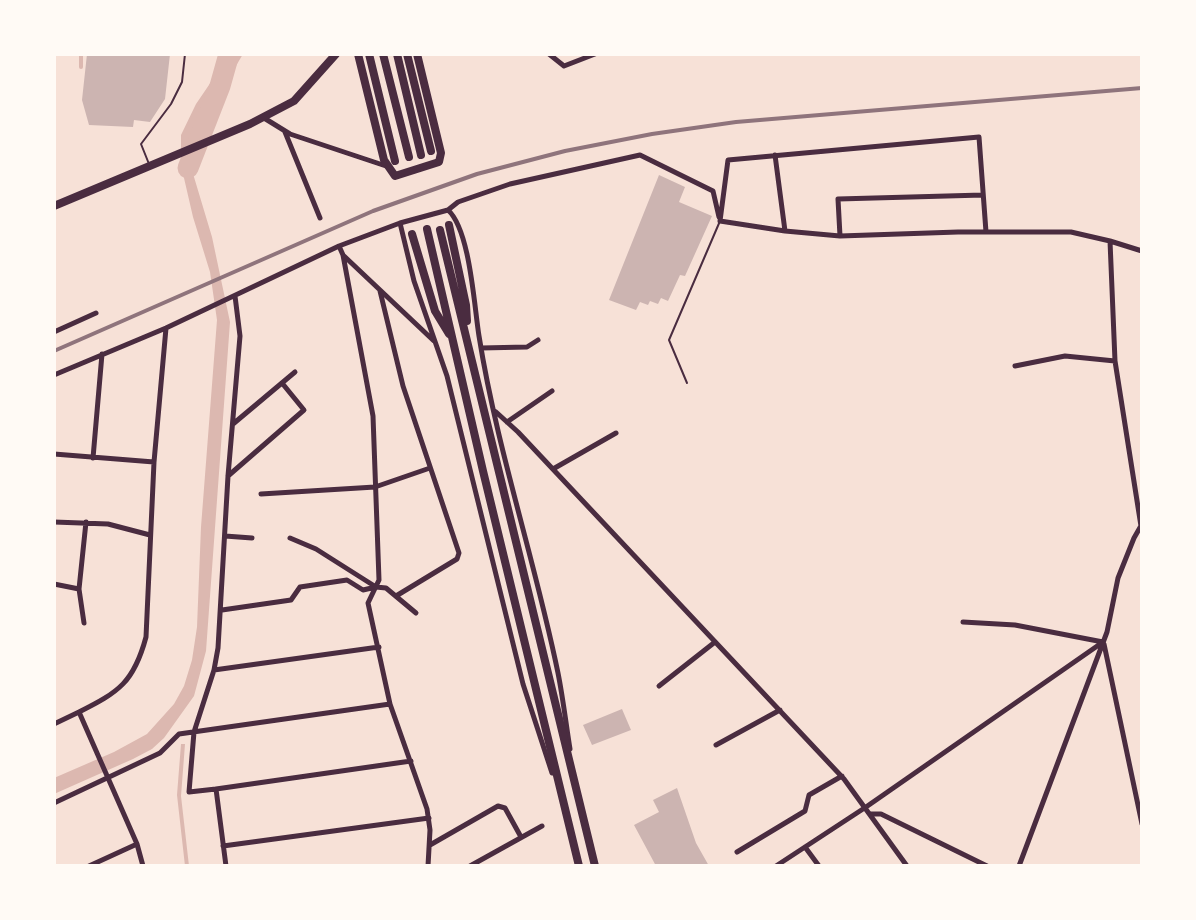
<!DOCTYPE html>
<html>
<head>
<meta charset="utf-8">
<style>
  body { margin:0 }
  #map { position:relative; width:1196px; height:920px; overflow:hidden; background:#f7e1d7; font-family:"Playfair Display",serif }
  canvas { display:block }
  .frame { position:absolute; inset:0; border:56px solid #fffaf5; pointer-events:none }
</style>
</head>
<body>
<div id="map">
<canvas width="1196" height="920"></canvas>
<div class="frame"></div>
</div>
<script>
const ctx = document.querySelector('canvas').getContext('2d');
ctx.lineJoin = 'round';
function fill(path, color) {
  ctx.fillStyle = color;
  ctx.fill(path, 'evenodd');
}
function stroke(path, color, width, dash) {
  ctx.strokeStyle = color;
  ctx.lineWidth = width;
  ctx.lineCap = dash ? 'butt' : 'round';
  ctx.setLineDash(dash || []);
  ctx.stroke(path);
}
const water = new Path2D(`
  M224,54H243L227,81L203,116L191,167L212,237L230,322L206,651L194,696L164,738L152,749L133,759L54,794V778L114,752L147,734L174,704L184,686L192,660L197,627L201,527L217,320L210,272L193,217L181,165V135L196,104L211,82Z
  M181,744H185L181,796L189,866H185L177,795Z`);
const stream = new Path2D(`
  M81,67V54`);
const river = new Path2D(`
  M188,168L220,86L229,54`);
const building = new Path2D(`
  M87,54H170L165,99L150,122L134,120L133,127L89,125L82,100Z
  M659,175L685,187L679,202L712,216L685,276L680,275L668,301L661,298L658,304L650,301L648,305L640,302L636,310L609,300Z
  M622,709L631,730L592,745L583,725Z
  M677,788L696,843L709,866H656L634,825L659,812L653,800Z`);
const service = new Path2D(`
  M149,164L141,144L171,104L182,82L185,54
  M687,383L669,340L720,221`);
const minor = new Path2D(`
  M549,54L564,66L595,54
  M264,118L290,134L386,166
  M285,132L320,218
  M775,155L785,231
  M448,210L458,202L510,184L640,155L713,191L719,217
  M720,221L728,160L979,137L986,232
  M720,221L785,231L840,236L958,232H1071L1110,241
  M400,223L414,281L447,376L523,684L552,773
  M840,236L838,199L983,195
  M339,246L343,255L373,416L379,580L368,603L390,704L427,809L430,830L428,866
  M344,256L434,341
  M380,291L403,386L459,553L457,559L396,596
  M54,332L96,313
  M481,348L527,347L538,340
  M1115,361L1110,241L1142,251
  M1015,366L1065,356L1115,361L1141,526
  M54,375L166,328L339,246L400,223L448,210C470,230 474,305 479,336C497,450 535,560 558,673C563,698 566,724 570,749
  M496,412L518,432L844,779L907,866
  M507,422L552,391
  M233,424L295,372
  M54,454L154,462
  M93,458L102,354
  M553,469L616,433
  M228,476L304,410L282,383
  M261,494L375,487L430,468
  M54,522L108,524L150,535
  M225,536L252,538
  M290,538L316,549L376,587
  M54,584L79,589L86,522
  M79,589L84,623
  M222,610L291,600L300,587L347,580L363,590L376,587L386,588L416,613
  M963,622L1015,625L1103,642
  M1104,644L1142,824
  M214,670L379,647
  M659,686L715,642
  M54,724L79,712
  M716,745L780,710
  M216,789L411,761
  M54,803L160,753L179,734L390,704
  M871,814H881L987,866
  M137,844L79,712C119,692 134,682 146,637L154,462L166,328
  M430,845L498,806L505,808L521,837
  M223,846L429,818
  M805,847L819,866
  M737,852L805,811L809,795L842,776
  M89,866L137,844L143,866
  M226,866L216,789L189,792L194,732L214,670L218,648L228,476L240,336L235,296
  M470,866L542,826
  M776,866L866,807L1103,642
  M1019,866L1107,632L1118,578L1134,538L1142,524`);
const secondary = new Path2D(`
  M358,54L384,160L395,176L439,162L441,153L417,54
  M54,206L250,124L294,101L336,54`);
const primary = new Path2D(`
  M369,54L395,161
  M383,54L409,157
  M397,54L421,155
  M407,54L431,151
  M449,225L466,305L467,321
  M427,229L483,471L579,866
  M440,230L595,866
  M412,234L435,311L449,334`);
const rail = new Path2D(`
  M54,351L373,211L477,174L565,151L652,134L736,122L1142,88`);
fill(water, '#dcb8b0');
stroke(stream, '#dcb8b0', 4);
stroke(river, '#dcb8b0', 21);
fill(building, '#ccb4b1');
stroke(service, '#4a2c40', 2);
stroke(minor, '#4a2c40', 5);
stroke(secondary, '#4a2c40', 8);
stroke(primary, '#4a2c40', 8);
stroke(rail, '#8f747c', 4);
</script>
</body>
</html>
